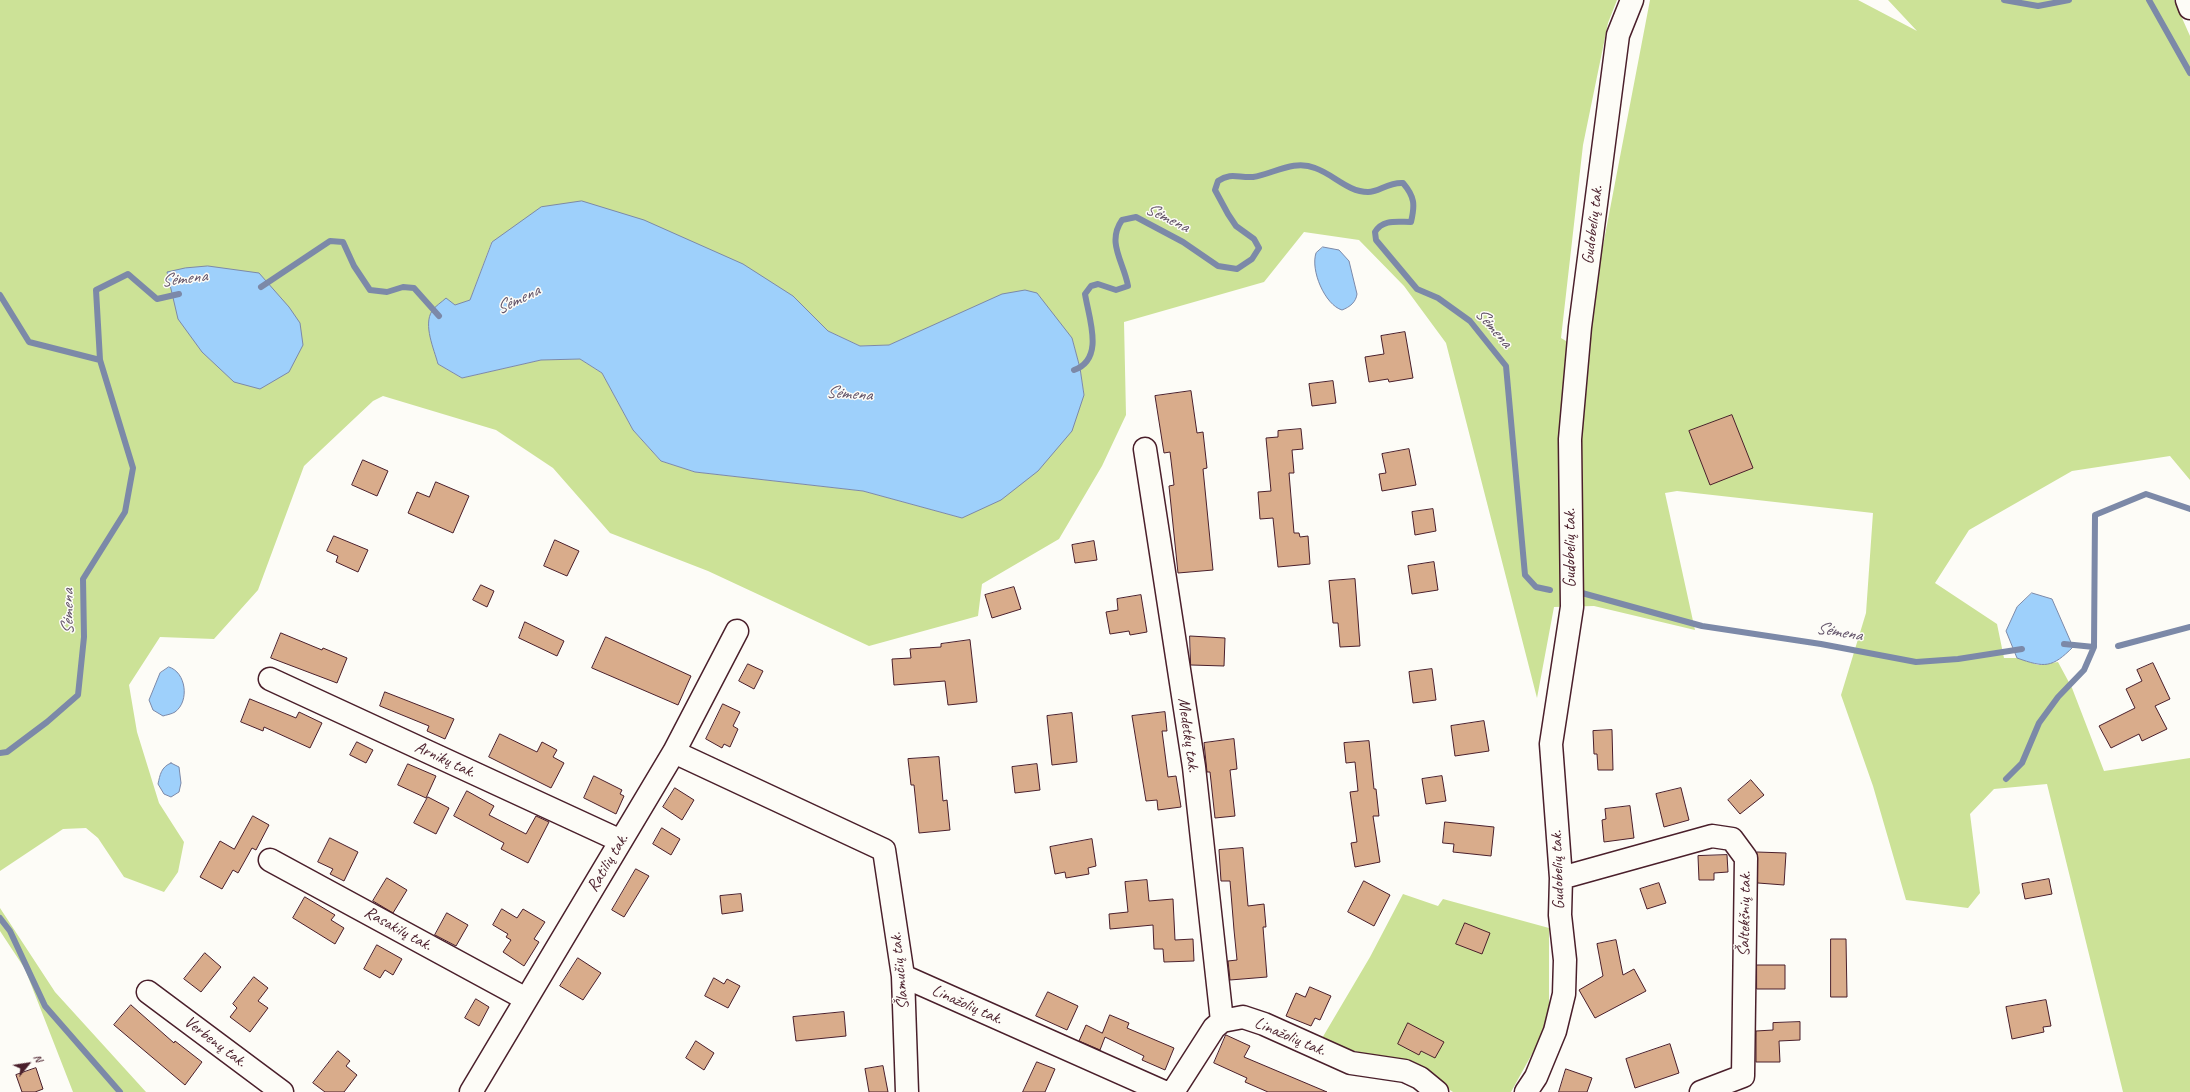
<!DOCTYPE html>
<html>
<head>
<meta charset="utf-8">
<style>
  body { margin:0 }
  #map { position:relative; width:2190px; height:1092px; overflow:hidden; background:#fdfcf7; font-family:Caveat,sans-serif }
  canvas { display:block }
  .north { position:absolute; left:8px; top:1044px; width:40px; height:40px; -webkit-text-stroke:3px #fdfcf7; paint-order:stroke; rotate:60deg; font-size:11px; font-weight:700; line-height:16px; text-align:center; color:#4a1f2b }
  .north::after { content:''; display:block; margin:auto; width:14px; height:18px; background:#4a1f2b; clip-path:polygon(50% 0,100% 100%,50% 72%,0 100%) }
</style>
</head>
<body>
<div id="map">
<canvas width="2190" height="1092"></canvas>
<div class="north">N</div>
</div>
<script>
const ctx = document.querySelector('canvas').getContext('2d');
ctx.lineJoin = 'round';
function fill(path, color) {
  ctx.fillStyle = color;
  ctx.fill(path, 'evenodd');
}
function stroke(path, color, width, dash) {
  ctx.strokeStyle = color;
  ctx.lineWidth = width;
  ctx.lineCap = dash ? 'butt' : 'round';
  ctx.setLineDash(dash || []);
  ctx.stroke(path);
}
function drawText(font, color, halo, rows, align = 'center') {
  ctx.font = font + ' Caveat,sans-serif';
  ctx.lineWidth = 3;
  ctx.setLineDash([]);
  ctx.textBaseline = 'middle';
  ctx.strokeStyle = halo;
  ctx.fillStyle = color;
  for (const [text, x, y, turn = 0] of rows) {
    ctx.save();
    ctx.translate(x, y);
    ctx.rotate((+turn || 0) * Math.PI / 180);
    ctx.textAlign = isNaN(turn) ? turn : align;
    if (halo) ctx.strokeText(text, 0, 0);
    ctx.fillText(text, 0, 0);
    ctx.restore();
  }
}
const green = new Path2D(`
  M0,0H1617L1608,23L1583,145L1561,338L1586,353L1597,277L1650,0H1858L1917,31L1888,0H2174L2190,36V480L2170,456L2072,471L1969,530L1935,583L1997,624L2004,658H2017L2038,665L2058,662L2072,688L2104,771L2190,758V1092H2123L2047,784L1994,789L1970,814L1980,893L1968,908L1906,900L1873,786L1841,695L1866,613L1873,513L1677,491L1665,493L1695,630L1594,606L1554,607L1537,698L1446,343L1404,286L1359,240L1304,232L1264,282L1124,322L1126,415L1102,466L1059,539L982,584L978,616L869,646L708,571L610,533L553,468L496,430L383,396L373,401L304,466L258,590L214,639L160,637L129,685L137,732L159,803L184,842L178,872L164,892L124,877L98,838L86,828L63,829L0,871ZM492,241L793,296L828,331L860,346L889,345L929,328L1072,338L1080,368L1084,395L962,518L863,491L695,472L661,461L633,430L602,373L580,359L541,360L462,378L438,364L430,333L429,317L470,300Z
  M1403,894L1438,906L1443,899L1549,928V1023L1511,1092H1453L1426,1074L1321,1040L1370,957Z
  M0,908L55,992L146,1092H73L25,969L0,931Z`);
const water = new Path2D(`
  M582,201L644,220L743,264L793,296L828,331L860,346L889,345L1002,294L1025,290L1037,293L1072,338L1080,368L1084,395L1072,431L1038,471L1001,500L962,518L863,491L695,472L661,461L633,430L602,373L580,359L541,360L462,378L438,364C434,349 423,325 432,311C435,306 442,302 446,298L455,305L470,300L492,242L541,207Z
  M1323,247L1339,250L1349,261L1357,294C1356,302 1350,307 1342,310C1325,305 1310,270 1316,253Z
  M208,266L259,273L289,307L300,323L303,345L289,372L260,389L234,382L202,352L178,319L167,272L185,268Z
  M2032,593L2052,599L2073,647C2052,668 2045,668 2017,658L2006,631L2017,607Z
  M169,667C186,672 190,701 175,712C172,714 166,715 163,716L153,710L149,700L160,673Z
  M171,763L179,767L181,783L179,792L171,797L164,794L158,784C160,775 161,767 171,763Z`);
const stream = new Path2D(`
  M2004,0L2038,6L2069,0
  M2149,0L2190,73
  M261,287L330,241L343,242L354,266L370,290L387,292L403,287L414,288L439,316
  M0,295L29,342L100,360
  M1074,370C1105,359 1089,319 1085,294L1091,286L1098,284L1116,290L1128,286C1124,262 1106,243 1122,220L1136,217L1183,242L1218,266L1237,269L1252,259L1259,248L1254,239L1236,226L1228,214L1215,190L1218,181C1231,172 1238,178 1253,177C1273,174 1294,159 1315,168C1333,174 1348,192 1368,192C1379,192 1388,182 1403,183C1415,197 1415,205 1411,222C1397,222 1383,219 1375,232L1376,240L1417,289L1438,298L1470,321L1506,366L1525,575L1536,587L1550,590
  M1582,593L1702,626L1821,644L1916,662L1958,659L2022,649
  M2064,644L2094,647
  M2118,646L2190,627
  M0,753L7,752L47,722L78,695L84,637L83,579L125,512L133,468L100,360L96,290L128,274L157,299L179,294
  M2006,779L2022,763L2039,723L2058,697L2084,670L2094,647L2095,515L2146,494L2190,509
  M0,918L10,931L45,1006L120,1092`);
const building = new Path2D(`
  M1405,332L1413,378L1389,382L1388,379L1369,382L1365,357L1384,354L1381,336Z
  M1333,381L1336,403L1312,406L1309,384Z
  M1191,391L1197,433L1203,432L1207,468L1203,469L1213,570L1178,573L1169,486L1174,485L1170,452L1164,453L1155,396Z
  M1732,415L1753,468L1710,485L1689,431Z
  M1301,429L1303,449L1292,450L1294,473H1289L1294,533H1299L1300,537L1308,536L1310,564L1278,567L1273,518L1260,519L1258,492L1271,491L1266,438L1278,437V431Z
  M1409,449L1416,485L1382,491L1379,474L1386,473L1382,454Z
  M363,460L388,471L377,496L352,485Z
  M436,482L469,496L453,533L408,513L417,492L429,497Z
  M1433,509L1436,531L1415,535L1412,512Z
  M334,536L368,550L358,572L336,562L338,556L327,551Z
  M555,540L579,551L567,576L544,566Z
  M1094,541L1097,560L1075,563L1072,545Z
  M1434,562L1438,590L1412,594L1408,566Z
  M1355,579L1360,646L1340,647L1338,623H1333L1329,581Z
  M481,585L494,591L487,607L473,600Z
  M1014,587L1021,609L992,618L985,595Z
  M1141,595L1147,632L1130,635L1129,631L1110,634L1106,612L1118,610L1117,599Z
  M525,622L564,641L557,656L519,638Z
  M281,633L322,650L323,648L347,658L337,683L271,658Z
  M1190,636L1225,638L1224,666L1191,665Z
  M606,637L691,676L678,705L592,668Z
  M970,640L977,702L948,705L945,681L894,685L892,659L911,658L910,649L941,647V644Z
  M2153,663L2170,699L2155,706L2167,729L2142,741L2139,734L2111,748L2099,726L2135,708L2126,689L2142,681L2137,670Z
  M748,664L763,671L754,689L739,681Z
  M1432,669L1436,700L1413,703L1409,672Z
  M385,692L454,719L445,739L427,731L429,726L380,706Z
  M250,699L296,718L299,712L322,723L310,748L264,727L263,731L241,722Z
  M723,704L740,712L733,726L738,729L730,747L724,744L722,748L706,739Z
  M1165,712L1167,731H1162L1168,777L1176,776L1181,807L1158,810L1157,800L1146,801L1132,716Z
  M1072,713L1077,762L1052,765L1047,716Z
  M1484,721L1489,751L1455,756L1451,726Z
  M1612,730L1613,770H1598L1597,754H1594L1593,731Z
  M500,734L537,752L542,742L557,750L553,757L564,763L551,788L489,757Z
  M1234,739L1237,769L1230,770L1235,816L1215,818L1210,772H1207L1204,743Z
  M1369,741L1374,789H1376L1379,816H1373L1380,862L1355,867L1351,843L1357,842L1350,792L1358,791L1355,762L1346,763L1344,743Z
  M357,742L373,750L366,763L350,755Z
  M939,757L943,801L947,800L950,830L919,833L914,785H911L908,759Z
  M408,764L436,776L426,798L398,785Z
  M1037,764L1040,790L1015,793L1012,767Z
  M594,776L622,790L620,794L624,796L616,814L584,798Z
  M1442,776L1446,801L1426,804L1422,779Z
  M1751,780L1764,795L1740,814L1728,800Z
  M675,788L694,800L682,820L663,807Z
  M1681,788L1689,820L1664,827L1656,794Z
  M467,791L494,806L489,815L526,834L536,816L549,822L528,863L501,849L504,843L454,816Z
  M428,797L449,808L436,834L414,823Z
  M1630,806L1634,838L1604,842L1602,820L1606,819L1605,809Z
  M253,816L269,825L256,850L252,848L238,873L233,870L222,889L200,877L220,841L234,849Z
  M1445,822L1494,827L1491,856L1453,852L1454,844L1443,843Z
  M662,828L680,839L671,855L653,844Z
  M330,838L358,852L344,881L330,874L333,869L318,862Z
  M1092,839L1096,866L1088,868L1089,874L1066,878L1065,872L1055,874L1050,847Z
  M1243,848L1248,906L1264,904L1266,927H1263L1267,977L1230,980L1228,961L1237,960L1234,930L1230,881H1221L1219,850Z
  M1757,852L1786,853L1784,885L1758,883Z
  M1727,855L1728,872L1714,873V880H1699L1698,856Z
  M636,869L649,876L624,917L612,910Z
  M387,878L407,890L393,913L373,901Z
  M2049,879L2052,894L2025,899L2022,884Z
  M1147,880L1149,901L1173,899L1175,940L1193,939L1194,961L1164,962L1163,949H1154L1153,925L1110,929L1109,914L1128,912L1125,882Z
  M1364,881L1390,895L1374,926L1348,912Z
  M1659,883L1666,903L1647,909L1640,889Z
  M741,894L743,911L722,914L720,896Z
  M305,897L335,915L331,920L344,928L335,944L293,918Z
  M502,909L517,918L523,909L545,922L534,939L539,942L524,966L503,952L511,940L506,937L508,934L493,925Z
  M447,913L468,925L456,946L435,935Z
  M1465,923L1490,933L1482,954L1456,944Z
  M1831,939H1846L1847,997H1831Z
  M1616,940L1623,975L1634,969L1646,991L1595,1018L1579,990L1603,976L1597,944Z
  M377,945L402,959L393,975L385,970L380,978L364,969Z
  M205,953L221,967L201,992L184,979Z
  M578,958L601,973L583,1000L560,986Z
  M1757,965H1785V989H1757Z
  M254,977L268,988L258,1001L268,1008L250,1032L230,1017L237,1008L233,1004Z
  M714,978L724,984L727,979L740,986L728,1008L705,996Z
  M1310,987L1331,996L1320,1020L1315,1018L1311,1026L1286,1016L1296,993L1305,997Z
  M1048,992L1078,1006L1067,1030L1036,1016Z
  M476,999L489,1007L479,1026L465,1018Z
  M2046,1000L2051,1026L2043,1027L2044,1032L2012,1039L2006,1007Z
  M131,1005L174,1043L175,1041L202,1062L185,1085L114,1025Z
  M844,1012L846,1036L796,1041L793,1017Z
  M1110,1015L1129,1023L1127,1028L1174,1048L1165,1070L1142,1060L1144,1056L1105,1037L1100,1050L1079,1041L1086,1025L1102,1033Z
  M1800,1022V1040L1779,1041L1780,1062H1756V1031L1773,1030V1023Z
  M1408,1023L1444,1042L1435,1058L1421,1051L1419,1055L1398,1044Z
  M1226,1035L1250,1046L1244,1057L1327,1092H1268L1245,1082L1247,1078L1214,1063Z
  M696,1041L714,1053L704,1070L686,1058Z
  M1670,1044L1679,1073L1635,1088L1626,1059Z
  M338,1051L350,1061L346,1066L357,1075L344,1092H325L313,1083Z
  M1037,1062L1055,1069L1045,1092H1023Z
  M883,1066L888,1092H869L865,1069Z
  M36,1068L43,1089L35,1092H22L16,1075Z
  M1566,1069L1592,1078L1587,1092H1559Z`);
const street = new Path2D(`
  M2187,0L2190,8
  M1145,449L1194,767L1222,1021
  M270,679L621,841
  M674,752L884,850L903,976L907,1092
  M270,860L526,999
  M1561,878L1712,836L1732,839L1746,858L1743,1076L1701,1092
  M903,976L1164,1092
  M148,992L282,1092
  M471,1092L674,752L737,631
  M1173,1092L1214,1028L1222,1021L1243,1017L1264,1024L1351,1063L1405,1071L1420,1078L1437,1092
  M1526,1092L1536,1077L1555,1031L1564,994L1565,960L1560,915L1561,878L1551,744L1572,607L1570,439L1580,327L1618,35L1632,0`);
const streetNames = [
  ["Gudobelių tak.",1593,225,-83],
  ["Gudobelių tak.",1571,548,-90],
  ["Medetkų tak.",1188,735,82],
  ["Arnikų tak.",445,760,25],
  ["Ratilių tak.",608,863,-59],
  ["Gudobelių tak.",1558,870,-92],
  ["Šaltekšnių tak.",1745,914,-89],
  ["Rasakilų tak.",398,929,29],
  ["Šlamučių tak.",900,971,-96],
  ["Linažolių tak.",967,1005,24],
  ["Linažolių tak.",1290,1037,23],
  ["Verbenų tak.",215,1042,37]
];
const waterNames = [
  ["Sėmena",1167,218,26],
  ["Sėmena",184,279,-7],
  ["Sėmena",518,300,-26],
  ["Sėmena",1493,328,49],
  ["Sėmena",849,394,4],
  ["Sėmena",68,612,-90],
  ["Sėmena",1839,632,10]
];
fill(green, '#cce297');
fill(water, '#9ed0fb');
stroke(water, '#7c89a8', 1);
stroke(stream, '#7c89a8', 6);
fill(building, '#d9ac8b');
stroke(building, '#4a1f2b', 1);
stroke(street, '#4a1f2b', 25);
stroke(street, '#fdfcf7', 22);
drawText('17px', '#4a1f2b', '#fdfcf7', streetNames);
drawText('italic 18px', '#635469', '#fdfcf7', waterNames);
</script>
</body>
</html>
